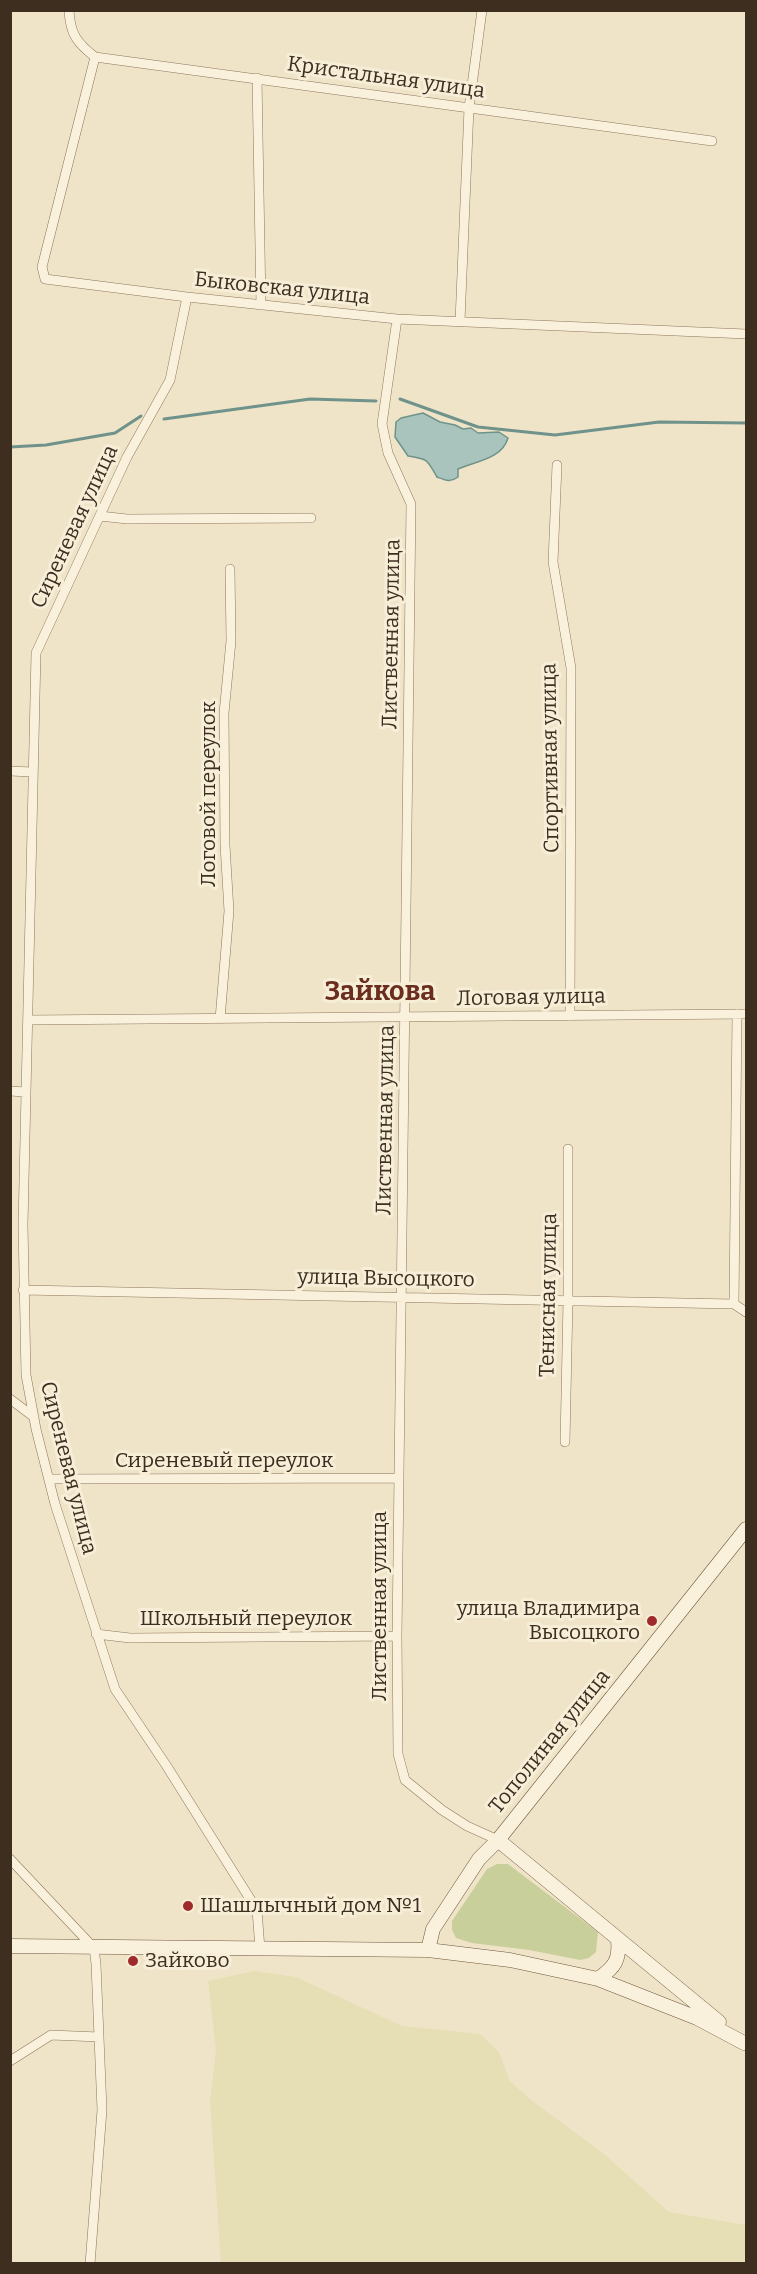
<!DOCTYPE html>
<html>
<head>
<meta charset="utf-8">
<style>
  body { margin:0 }
  #map { position:relative; width:757px; height:2274px; overflow:hidden; background:#f0e4c8; font-family:Bitter,serif }
  canvas { display:block }
  .frame { position:absolute; inset:0; border:12px solid #3d2e20; pointer-events:none }
</style>
</head>
<body>
<div id="map">
<canvas width="757" height="2274"></canvas>
<div class="frame"></div>
</div>
<script>
const ctx = document.querySelector('canvas').getContext('2d');
ctx.lineJoin = 'round';
function fill(path, color) {
  ctx.fillStyle = color;
  ctx.fill(path, 'evenodd');
}
function stroke(path, color, width, dash) {
  ctx.strokeStyle = color;
  ctx.lineWidth = width;
  ctx.lineCap = dash ? 'butt' : 'round';
  ctx.setLineDash(dash || []);
  ctx.stroke(path);
}
function drawText(font, color, halo, rows, align = 'center') {
  ctx.font = font + ' Bitter,serif';
  ctx.lineWidth = 6;
  ctx.setLineDash([]);
  ctx.textBaseline = 'middle';
  ctx.strokeStyle = halo;
  ctx.fillStyle = color;
  for (const [text, x, y, turn = 0] of rows) {
    ctx.save();
    ctx.translate(x, y);
    ctx.rotate((+turn || 0) * Math.PI / 180);
    ctx.textAlign = isNaN(turn) ? turn : align;
    if (halo) ctx.strokeText(text, 0, 0);
    ctx.fillText(text, 0, 0);
    ctx.restore();
  }
}
const farmland = new Path2D(`
  M255,1971L296,1977L402,2026L480,2034L499,2052L510,2081L531,2100L603,2153L669,2212L746,2225V2263H221L210,2101L216,2050L208,1981Z`);
const green = new Path2D(`
  M497,1864H508L598,1932L596,1952L589,1958L580,1960L529,1950L472,1943L456,1938L452,1930V1921L487,1869Z`);
const water = new Path2D(`
  M423,413L440,422L455,425L463,429L471,428L478,433L499,432L508,438C502,459 476,461 458,469V477C450,483 445,480 437,477C426,458 429,460 408,456L395,437L396,422L401,418Z`);
const stream = new Path2D(`
  M400,399L478,427L555,435L659,422L746,423
  M164,419L310,399L376,401
  M10,447L46,445L115,433L141,416`);
const street = new Path2D(`
  M69,10C70,34 77,43 95,57L712,141
  M95,57L42,267L45,279L187,297L397,319L746,334
  M257,78L261,305
  M187,297L170,380L127,457L36,653L23,1225L26,1375L36,1429L55,1504L115,1689L166,1765L257,1910L260,1949
  M397,319L382,424L388,453L411,504L397,1636L398,1754L405,1780L442,1810L467,1826L498,1840
  M460,321L469,108L482,10
  M557,465L553,562L571,668L570,1016
  M100,516L127,519L311,518
  M10,771L32,772
  M220,1019L229,911L225,845L224,713L231,641L230,569
  M28,1020L746,1014
  M10,1091L25,1092
  M23,1290L734,1304L746,1312
  M734,1304L737,1014
  M10,1399L34,1417
  M565,1442L568,1301V1149
  M49,1479L399,1478
  M96,1634L130,1638L397,1636
  M10,1859L94,1948L96,1964L102,2110L90,2264
  M10,2061L51,2035L99,2037`);
const secondary = new Path2D(`
  M498,1840L719,2022
  M10,1946L428,1950L510,1960L598,1979L697,2018L744,2043
  M428,1950L433,1929L479,1859L498,1840L746,1529
  M598,1979C615,1967 620,1960 618,1939`);
const markers = [
  [652,1621,6,"#9e2a2b"],
  [188,1906,6,"#9e2a2b"],
  [133,1961,6,"#9e2a2b"]
];
const streetNames = [
  ["Кристальная улица",386,78,8],
  ["Быковская улица",282,289,6],
  ["Сиреневая улица",75,527,-65],
  ["Лиственная улица",392,634,-89],
  ["Спортивная улица",551,758,-91],
  ["Логовой переулок",209,794,-90],
  ["Логовая улица",531,998,-1],
  ["Лиственная улица",386,1120,-89],
  ["улица Высоцкого",386,1279,1],
  ["Тенисная улица",549,1295,-89],
  ["Сиреневый переулок",224,1461],
  ["Сиреневая улица",68,1468,76],
  ["Лиственная улица",380,1606,-90],
  ["Школьный переулок",246,1619],
  ["Тополиная улица",550,1742,-51]
];
const poiNames = [
  ["улица Владимира",640,1609,"right"],
  ["Высоцкого",640,1633,"right"],
  ["Шашлычный дом №1",200,1906],
  ["Зайково",145,1961]
];
const districtNames = [
  ["Зайкова",380,992]
];
fill(farmland, '#e6deb5');
fill(green, '#c9cf9b');
fill(water, '#a9c4bc');
stroke(water, '#6f938a', 1.5);
stroke(stream, '#6f938a', 3);
stroke(street, '#8d765c', 10);
stroke(secondary, '#6f573f', 15);
stroke(street, '#faf1dc', 9);
stroke(secondary, '#faf1dc', 14);
for (const [x, y, r, color] of markers) {
  const dot = new Path2D();
  dot.arc(x, y, r, 0, 2 * Math.PI);
  ctx.fillStyle = color;
  ctx.fill(dot);
  stroke(dot, '#f7eed8', 2);
}
drawText('21px', '#3d2e20', '#f7eed8', streetNames);
drawText('21px', '#3d2e20', '#f7eed8', poiNames, 'left');
drawText('bold 27px', '#6b2e1e', '#f7eed8', districtNames);
</script>
</body>
</html>
